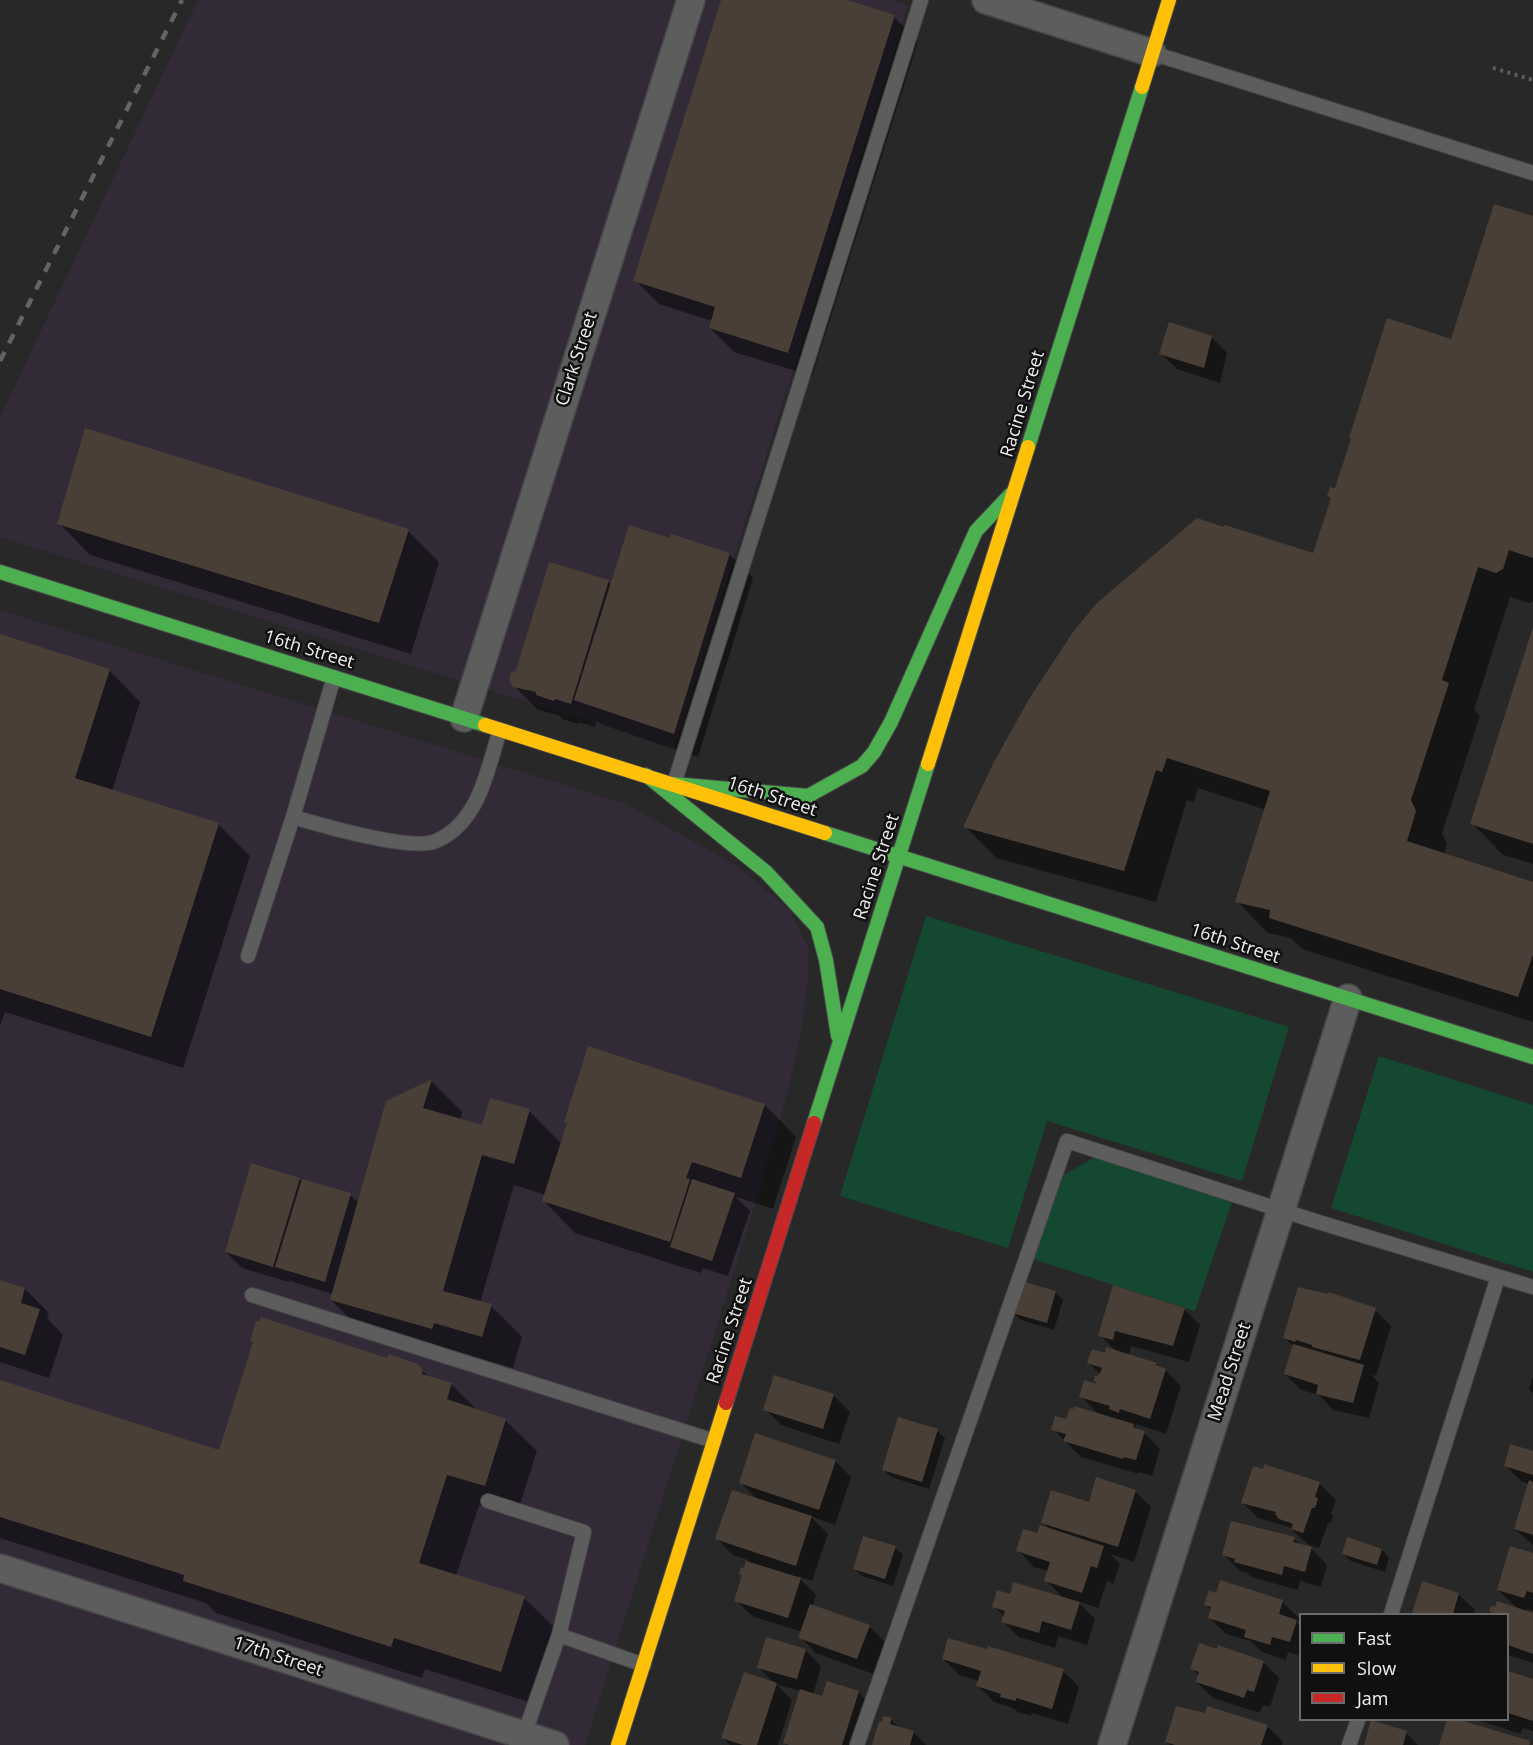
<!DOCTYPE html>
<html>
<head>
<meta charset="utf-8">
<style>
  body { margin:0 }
  #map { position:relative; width:1533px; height:1745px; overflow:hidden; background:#282829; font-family:"Open Sans",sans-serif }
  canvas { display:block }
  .legend { position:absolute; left:1299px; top:1613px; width:210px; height:108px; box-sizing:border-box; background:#101011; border:2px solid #6a6a6b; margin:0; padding:8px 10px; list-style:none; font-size:18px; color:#f0f0f2 }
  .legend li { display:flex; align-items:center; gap:12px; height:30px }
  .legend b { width:30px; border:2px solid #6a6a6b }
</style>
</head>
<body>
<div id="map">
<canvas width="1533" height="1745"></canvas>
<ul class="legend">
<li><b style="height:8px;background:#4caf50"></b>Fast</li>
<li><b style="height:8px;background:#ffc107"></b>Slow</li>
<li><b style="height:8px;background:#c62828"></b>Jam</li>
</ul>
</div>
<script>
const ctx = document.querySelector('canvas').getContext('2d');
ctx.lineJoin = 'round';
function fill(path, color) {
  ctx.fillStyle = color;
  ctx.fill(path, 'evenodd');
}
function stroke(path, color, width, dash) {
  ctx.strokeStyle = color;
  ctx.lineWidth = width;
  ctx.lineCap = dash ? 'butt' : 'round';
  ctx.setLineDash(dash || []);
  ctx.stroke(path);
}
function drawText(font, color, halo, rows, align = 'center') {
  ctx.font = font + ' "Open Sans",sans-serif';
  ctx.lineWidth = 5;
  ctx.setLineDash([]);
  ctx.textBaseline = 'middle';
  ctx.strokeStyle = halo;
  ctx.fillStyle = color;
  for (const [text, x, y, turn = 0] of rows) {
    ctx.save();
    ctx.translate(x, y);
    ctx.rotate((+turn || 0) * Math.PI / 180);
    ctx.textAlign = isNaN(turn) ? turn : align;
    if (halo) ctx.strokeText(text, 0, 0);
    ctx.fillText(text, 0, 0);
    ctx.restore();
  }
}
const industrial = new Path2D(`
  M198,0H892L908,5L674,748L0,537V417Z
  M0,610L626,804L736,865L789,910L808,947L809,970L801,1032L789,1087L758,1195L585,1745H0Z`);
const green = new Path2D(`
  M926,916L1289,1027L1242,1181L1047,1121L1008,1248L840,1196Z
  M1379,1056L1533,1105V1272L1331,1208Z
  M1095,1157L1232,1202L1195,1311L1033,1259L1064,1175Z`);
const shadow = new Path2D(`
  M723,0H842L894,17L918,41L812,376L734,352L710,328L712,321L659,304L635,280Z
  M1533,217V601L1529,603L1510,597L1474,710L1480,716L1442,833L1447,844L1444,854L1533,884V1022L1302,949L1291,938L1268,933L1237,901L1266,810L1198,788L1194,802L1187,800L1156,902L996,858L965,826L1030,700L1053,663L1074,633L1314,555L1332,499L1329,496L1336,490L1452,341Z
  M1211,337L1227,353L1220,383L1177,369L1161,353Z
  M59,523L408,531L439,562L411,654L90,555Z
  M671,539L729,554L753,578L698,757L600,724L597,721L595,727L579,722L578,724L562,719L558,715L538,710L514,686L608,582L612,585Z
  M1533,631V864L1503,855L1472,823Z
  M0,636L109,670L140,702L112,791L218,824L250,856L183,1068L5,1012L0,1026Z
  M431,1081L462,1112L460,1120L483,1127L529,1111L562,1144L568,1125L565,1122L765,1105L796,1137L773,1209L736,1197L750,1211L728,1276L703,1268L701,1273L575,1233L544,1201L546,1195L514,1185L480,1303L491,1306L522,1337L513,1368L465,1354L464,1360L363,1331L331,1300L333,1294L293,1282L290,1280L289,1282L242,1268L226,1252L299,1179L303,1182L350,1195L359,1203Z
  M0,1281L25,1289L49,1313L47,1318L63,1335L49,1378L0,1362Z
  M1055,1292L1063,1300L1054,1330L1021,1320L1013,1313Z
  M1184,1309L1200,1325L1189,1362L1131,1346L1129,1356L1156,1364L1165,1370L1181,1386L1166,1434L1136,1424L1135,1427L1144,1433L1160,1449L1152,1476L1139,1472V1474L1081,1457L1053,1429L1100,1416L1081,1396L1100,1387L1101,1375L1089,1363L1117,1352L1100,1335Z
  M1375,1310L1391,1326L1376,1376L1371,1374L1379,1383L1369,1418L1333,1410L1319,1395L1301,1390L1285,1374L1293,1346L1285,1338Z
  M252,1341L417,1365L430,1378L452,1385L478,1411L505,1420L537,1451L516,1517L479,1505L456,1576L524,1598L556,1629L532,1703L425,1669L422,1678L216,1613L206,1603L0,1538V1382L220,1452L254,1344Z
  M775,1377L834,1396L850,1412L839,1444L781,1425L765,1409Z
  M1533,1377V1393L1529,1389Z
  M937,1431L945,1438L929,1489L891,1477L883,1469Z
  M1533,1452V1545L1515,1529L1529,1484L1521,1481L1505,1465Z
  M835,1461L851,1477L835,1525L810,1516L828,1534L812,1581L797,1576L816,1595L813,1606L869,1626L885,1642L873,1674L816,1653L800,1637L802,1632L752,1616L736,1600L748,1560L733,1555L717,1539L758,1500L741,1483Z
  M1265,1466L1320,1484L1336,1500L1331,1513L1333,1516L1331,1523H1328L1319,1548L1309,1545L1289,1527L1258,1518L1242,1502Z
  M1135,1491L1151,1507L1134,1562L1110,1554L1120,1564L1113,1584L1107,1581L1098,1608L1077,1601L1095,1619L1087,1645L1058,1636L1055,1648L1019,1637L1003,1621L1004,1617L994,1606L1011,1596L1064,1599L1046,1580L1048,1571L1034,1567L1018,1550L1038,1535L1051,1530L1042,1522L1090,1503Z
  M1294,1539L1301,1546L1311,1548L1327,1565L1321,1587L1300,1581L1298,1590L1251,1577L1247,1573L1240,1571L1224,1555Z
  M895,1548L903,1555L893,1586L862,1576L854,1568Z
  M1382,1550L1389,1558L1385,1572L1351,1561L1343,1554Z
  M1533,1554V1611L1527,1609L1526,1612L1533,1614V1663L1508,1655V1614H1494L1490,1611L1519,1610L1498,1590Z
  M1458,1594L1475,1610L1473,1614H1415L1413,1612Z
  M1282,1602L1299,1618L1297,1623L1300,1626V1656L1288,1652L1286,1660L1262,1652L1251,1641L1226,1634L1210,1618L1212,1611L1206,1605Z
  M805,1650L821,1666L813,1695L823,1698L858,1692L874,1708L862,1745H787L785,1743L801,1691L776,1684L792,1700L778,1745H730L723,1738L774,1683L758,1667Z
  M943,1659L1063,1671L1079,1687L1068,1724L1032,1713L1031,1716L1018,1712L1013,1708L994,1702L978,1686L979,1681L959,1675Z
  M1263,1662L1279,1678L1270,1707L1263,1705L1260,1713L1213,1698L1197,1682L1199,1676L1192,1668Z
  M1508,1673L1533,1681V1731L1523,1728L1521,1734L1477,1720H1508Z
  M891,1719L900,1729L914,1733L926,1745H874Z
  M1267,1726L1283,1742L1282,1745H1170L1167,1742Z
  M1406,1733L1418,1745H1365Z`);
const building = new Path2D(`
  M721,0H847L895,15L788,353L709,328L715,307L633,281Z
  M1494,204L1533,216V558L1509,550L1503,569L1496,573L1478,567L1442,680L1449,683L1411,800L1416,811L1407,841L1533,882V955L1518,997L1269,918L1270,910L1235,902L1270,791L1167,758L1162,772L1156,770L1124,871L963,827L994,762L1029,699L1073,632L1096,604L1197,518L1224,527L1225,525L1313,553L1331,498L1327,496L1330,487L1335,488L1351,439L1349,438L1387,318L1451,339Z
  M1169,322L1212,336L1204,368L1159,354Z
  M85,428L409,529L379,623L57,524Z
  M629,525L670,538L671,534L730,553L674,734L574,700Z
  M549,562L609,580L571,704L555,699L554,701L536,695V692L513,687L509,680L511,673L516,670Z
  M1533,627V844L1470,824Z
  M0,634L110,669L75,778L219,823L151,1037L0,989Z
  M588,1046L765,1104L741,1178L692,1162L686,1178L690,1179L670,1242L542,1201L567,1123L564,1122Z
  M432,1079L423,1108L482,1125L490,1098L530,1109L514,1164L482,1155L443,1291L492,1304L482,1337L434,1323L432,1329L330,1300L386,1101Z
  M251,1163L300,1178L273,1267L225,1252Z
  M302,1179L351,1193L325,1282L275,1267Z
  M692,1179L735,1193L712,1261L670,1247Z
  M0,1280L25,1288L21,1303L40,1309L25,1355L0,1347Z
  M1021,1281L1056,1291L1047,1323L1012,1313Z
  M1113,1285L1185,1308L1173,1346L1115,1331L1113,1340L1098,1336Z
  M1298,1287L1328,1294L1329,1292L1376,1308L1360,1360L1312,1347V1345L1296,1340L1295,1342L1283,1338Z
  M261,1317L387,1358L389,1354L418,1364L423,1370L422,1374L452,1383L447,1399L506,1419L485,1486L447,1475L419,1563L525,1596L501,1672L394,1638L391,1647L183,1581L184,1575L0,1517V1380L219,1450L253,1342L250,1341L256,1321L259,1322Z
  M1293,1344L1364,1365L1353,1403L1316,1394L1318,1385L1284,1374Z
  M1106,1347L1157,1363L1156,1365L1166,1369L1150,1419L1120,1409L1119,1413L1109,1409L1110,1406L1079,1397L1084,1380L1097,1384L1094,1380L1095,1376L1099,1375L1102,1368L1087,1363L1092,1349L1105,1353Z
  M774,1375L834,1394L823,1429L763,1410Z
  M1074,1406L1134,1424L1133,1427L1145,1431L1136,1460L1123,1457V1459L1063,1441L1066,1434L1051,1430L1055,1416L1066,1419L1070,1408L1074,1409Z
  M898,1417L938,1429L922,1482L882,1470Z
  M755,1433L836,1460L819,1510L739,1483Z
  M1510,1444L1533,1451V1475L1504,1466Z
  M1264,1464L1320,1482L1315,1497L1318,1498L1315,1508H1312L1303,1533L1291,1529L1293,1524L1279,1519L1275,1514L1276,1512L1241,1503L1253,1466L1263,1469Z
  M1096,1477L1136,1490L1118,1547L1041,1523L1051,1490L1089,1502Z
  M1529,1480L1533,1482V1535L1514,1529Z
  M732,1490L812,1516L796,1566L715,1539Z
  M1231,1521L1295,1537L1293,1542L1312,1547L1305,1572L1284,1566L1282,1575L1234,1562L1235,1559L1222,1555Z
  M1040,1525L1104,1546L1097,1568L1091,1566L1082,1593L1044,1581L1050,1562L1016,1551L1023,1529L1037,1533Z
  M863,1536L896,1546L885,1579L853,1569Z
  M1347,1537L1382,1549L1377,1565L1342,1554Z
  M1510,1546L1533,1553V1593L1527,1591L1524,1598L1497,1590Z
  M746,1561L801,1578L788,1618L734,1601L742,1575L739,1574L741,1567L744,1568Z
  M1220,1580L1283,1600L1279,1614L1297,1620L1290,1642L1272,1637L1270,1645L1244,1637L1246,1630L1208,1618L1211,1607L1204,1605L1209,1590L1216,1593Z
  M1422,1581L1459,1593L1453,1614L1412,1613Z
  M1013,1582L1080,1602L1071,1630L1042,1621L1039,1633L1001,1622L1005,1611L992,1607L997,1590L1010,1594Z
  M1497,1601L1533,1613V1654L1508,1645V1614H1493V1613L1489,1611L1491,1606L1495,1607Z
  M810,1604L870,1625L857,1659L798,1638Z
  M766,1637L806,1649L797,1679L757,1668Z
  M948,1638L987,1649L988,1646L1064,1669L1052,1709L1016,1698V1701L1000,1697L1001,1694L976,1686L981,1671L942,1659Z
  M1199,1643L1217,1649L1218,1645L1264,1661L1254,1692L1247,1690L1244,1698L1196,1682L1199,1672L1190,1669Z
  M1508,1671L1533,1679V1721L1508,1713Z
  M744,1672L777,1683L757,1745H743L721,1738Z
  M827,1681L859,1691L842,1745H789L783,1743L800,1689L822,1696Z
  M1176,1706L1205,1713L1207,1706L1268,1725L1261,1745H1175L1165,1742Z
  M883,1716L892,1718L890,1724L914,1731L910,1745H872L879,1721L882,1722Z
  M1371,1720L1407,1731L1403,1745H1364Z
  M1447,1720H1460L1530,1741L1529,1745H1439Z`);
const path = new Path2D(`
  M1493,68L1533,80`);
const lane = new Path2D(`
  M1152,53L1533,173
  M674,784L921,0
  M293,817C321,825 412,852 436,841C455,833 468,817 477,799C487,778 493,752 500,730
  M248,956L293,817L334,677
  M252,1295L714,1441
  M488,1501L584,1532L559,1635L524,1735
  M1391,1614L1498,1277
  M559,1635L644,1665
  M857,1745L1067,1141L1315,1221L1533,1287
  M1349,1745L1358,1720`);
const street = new Path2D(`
  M986,0L1152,53
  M464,718L691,0
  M0,1568L555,1745
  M1112,1745L1348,998`);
const fast = new Path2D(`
  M1028,447L1142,87
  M0,572L485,725
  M646,775L766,872L817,927L826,960L838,1036
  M674,784L808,796L862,766L874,752L891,722L976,531L1010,495
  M825,833L1533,1057
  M814,1123L928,764`);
const slow = new Path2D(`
  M1142,87L1169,0
  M485,725L825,833
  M928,764L1028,447
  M618,1745L726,1403`);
const jam = new Path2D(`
  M726,1403L814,1123`);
const rail = new Path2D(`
  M0,361L182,0`);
const streetNames = [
  ["Clark Street",577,359,-72],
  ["Racine Street",1023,404,-73],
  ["16th Street",309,650,17],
  ["16th Street",772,797,18],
  ["Racine Street",877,867,-72],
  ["16th Street",1235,944,18],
  ["Racine Street",730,1331,-72],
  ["Mead Street",1230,1372,-72],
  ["17th Street",278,1657,18]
];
fill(industrial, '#322a37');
fill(green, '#154830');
fill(shadow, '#0007');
fill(building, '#4a3f36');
stroke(lane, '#464647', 16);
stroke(street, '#464647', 30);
stroke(fast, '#464647', 16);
stroke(slow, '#464647', 16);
stroke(jam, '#464647', 16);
stroke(path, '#5d5d5e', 4, [3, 4.5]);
stroke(lane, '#5d5d5e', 14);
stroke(street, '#5d5d5e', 27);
stroke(fast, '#4caf50', 14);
stroke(slow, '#ffc107', 14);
stroke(jam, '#c62828', 14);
stroke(rail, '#646465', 4.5, [10, 10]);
drawText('18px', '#f0f0f2', '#101011', streetNames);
</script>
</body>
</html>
